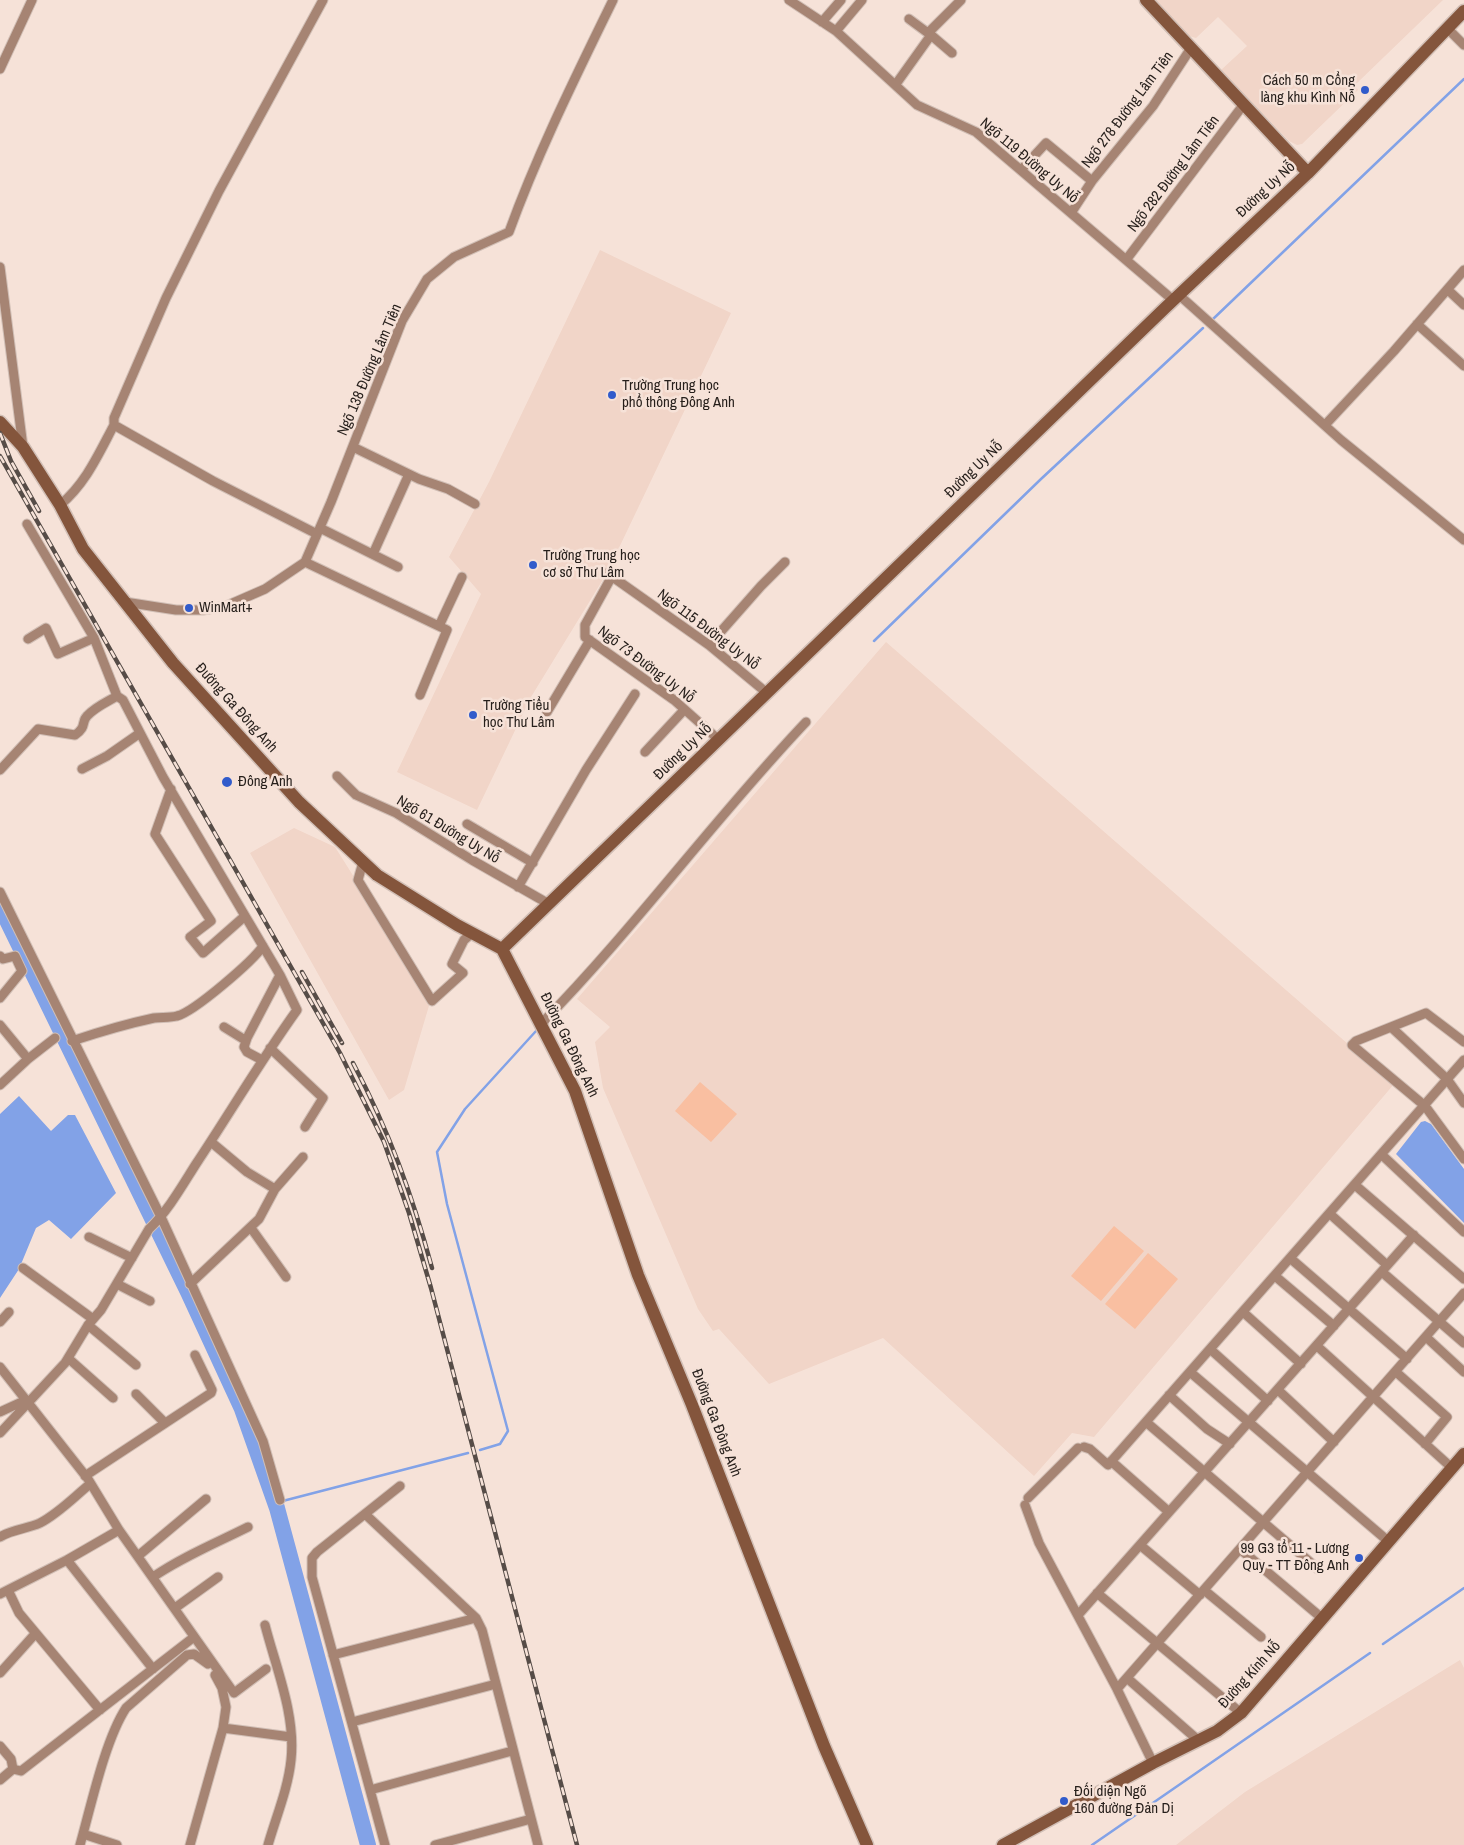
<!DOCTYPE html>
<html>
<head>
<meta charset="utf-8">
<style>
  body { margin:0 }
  canvas { display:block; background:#f6e2d8 }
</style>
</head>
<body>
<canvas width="1464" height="1845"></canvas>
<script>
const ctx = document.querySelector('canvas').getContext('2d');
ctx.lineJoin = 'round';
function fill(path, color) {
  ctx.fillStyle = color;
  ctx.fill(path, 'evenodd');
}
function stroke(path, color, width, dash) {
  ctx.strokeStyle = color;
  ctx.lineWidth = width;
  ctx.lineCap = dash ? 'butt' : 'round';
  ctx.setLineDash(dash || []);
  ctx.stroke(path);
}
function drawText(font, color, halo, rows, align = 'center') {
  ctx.font = font + ' "Archivo Narrow",sans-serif';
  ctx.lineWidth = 5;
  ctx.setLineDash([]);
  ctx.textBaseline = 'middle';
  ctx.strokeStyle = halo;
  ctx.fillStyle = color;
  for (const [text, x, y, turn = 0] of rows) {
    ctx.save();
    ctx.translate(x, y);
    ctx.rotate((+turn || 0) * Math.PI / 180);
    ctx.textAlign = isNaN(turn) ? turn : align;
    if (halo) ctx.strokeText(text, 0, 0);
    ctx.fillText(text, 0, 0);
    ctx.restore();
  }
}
const built = new Path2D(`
  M1154,0H1443L1355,85L1358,90L1302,144L1297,145L1289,141L1221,70L1247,46L1218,17L1196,38L1189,36Z
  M600,250L731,313L607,573L531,697L477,810L397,772L481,594L449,557L489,482Z
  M886,642L1394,1084L1094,1437L1072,1433L1034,1476L883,1338L769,1384L719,1329L713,1331L698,1309L603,1088L595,1042L610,1027L577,999Z
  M294,828L335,847L431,999L404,1090L389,1100L250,853Z
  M1460,1660L1464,1668V1845H1176L1245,1792Z`);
const green = new Path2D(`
  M700,1082L737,1114L711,1142L675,1111Z
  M1114,1226L1144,1251L1101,1301L1071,1276Z
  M1148,1253L1178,1279L1135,1329L1105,1304Z`);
const water = new Path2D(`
  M19,1096L51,1131L68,1115H75L116,1193L71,1239L49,1220L36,1228L19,1269L0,1298V1114Z
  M1425,1121L1431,1124L1464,1169V1223L1396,1154L1421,1122Z`);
const stream = new Path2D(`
  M1212,320L1464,79
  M874,641L1041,479L1203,328
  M480,1450L500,1444L508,1431L447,1204L437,1152L465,1109L536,1031
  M275,1503L468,1453
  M1383,1644L1464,1588
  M1092,1845L1370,1653`);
const river = new Path2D(`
  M0,906L188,1292L242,1409L277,1508L368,1845`);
const street = new Path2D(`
  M789,0L836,31L917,105L976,132L1173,300
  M909,19L928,33
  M822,22L841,0
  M1447,28L1464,45
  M836,31L862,0
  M931,35L952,53
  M0,69L32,0
  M896,84L931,35L928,33L961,0
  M1021,170L1046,143L1092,181
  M1071,213L1092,181L1153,106L1191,48
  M1126,260L1244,104
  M0,267L23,447
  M1448,290L1464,305
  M1179,295L1341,440L1464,540
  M1417,324L1464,366
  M1325,425L1394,351L1464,270
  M353,447L419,479L448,489L475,504
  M60,505C86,483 98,455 114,425
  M320,528L398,567
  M317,534L213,481L114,425V418L166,298L219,191L323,0
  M373,554L409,474
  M305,562L447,630L420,695
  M607,573L709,645L767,693
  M612,576L585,625V637L674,700L719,740
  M125,602L176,610H203L226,606L265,589L305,562L331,502L402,321L427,279L454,257L509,232C538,152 576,76 613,0
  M439,626L462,577
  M28,639L46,628L58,654L94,638
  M709,645L761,586L785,562
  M547,712L590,640
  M645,752L684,710
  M82,769L107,756L140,733
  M0,770L38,729L75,735C87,727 81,722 87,716C95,707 107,702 117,696
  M337,776L356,795L396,813L472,860L549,904
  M171,789L155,834L211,921L190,937L203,953L245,916
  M467,824L533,863
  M363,862L358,880L432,1001L463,973L452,964L464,940L472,933
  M518,887L586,770L635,694
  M0,892L161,1217L263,1441L280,1500
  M0,956L3,959L15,956L22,971L0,998
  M541,1024C635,928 714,819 806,722
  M0,1025L28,1059L55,1038
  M224,1027L245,1040L247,1038L280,975
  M1391,1027L1447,1079L1464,1103
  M247,1038L244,1047L247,1052L262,1060
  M72,1041C99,1032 126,1024 154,1018C161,1017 170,1018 177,1016C194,1012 253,961 263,946
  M1464,1042L1426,1013L1356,1041L1352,1045L1425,1106L1464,1159
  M270,1048L323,1098L305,1127
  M0,1085L28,1059
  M211,1142L247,1172L275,1189
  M1382,1155L1464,1232
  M1355,1185L1464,1279
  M1330,1214L1387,1265
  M251,1228L286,1277
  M89,1237L132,1258
  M1290,1258L1407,1359
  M23,1268L93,1319
  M1382,1272L1464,1343
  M1275,1276L1334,1326
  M117,1284L150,1301
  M190,1284L259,1219L275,1189L303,1157
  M1243,1312L1301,1364
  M0,1322L9,1312
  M88,1325L136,1365
  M1426,1337L1464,1372
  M1317,1346L1452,1468
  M1210,1349L1268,1401
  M68,1358L113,1398
  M0,1367L88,1479L119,1530L234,1693L266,1669
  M1190,1372L1388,1541
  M1396,1372L1447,1417L1425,1444
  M1278,1390L1334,1442
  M136,1394L164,1422
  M1169,1395L1207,1429L1230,1444
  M0,1412L26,1400
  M1146,1422L1318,1569
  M0,1433L65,1363L88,1325L101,1310L149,1229C168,1211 182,1186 196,1164C230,1113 261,1060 297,1010L280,975L163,777L123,700L117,696L94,638L27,524
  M1084,1447L1090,1449L1108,1465L1464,1060
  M1111,1461L1169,1512
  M85,1476L211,1393L212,1390L195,1355
  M1028,1498L1078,1448
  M1025,1505L1039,1543L1117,1689L1153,1763
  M365,1514L476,1618L482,1630L538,1845
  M0,1537C13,1529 27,1529 40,1523C59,1513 74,1497 90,1484
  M1140,1545L1200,1595
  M1240,1549L1323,1619
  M138,1556L206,1499
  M67,1560L153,1669
  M153,1577C182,1557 216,1543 248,1527
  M8,1590L19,1613L100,1710
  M1204,1590L1261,1637
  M1097,1593L1241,1713
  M0,1594L67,1560L119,1530
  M175,1608L218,1577
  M1078,1615L1414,1235
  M265,1625C276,1668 296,1715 291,1760C288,1789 276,1817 268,1845
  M333,1655L476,1618
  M0,1673L35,1634
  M1127,1678L1199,1741
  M1117,1689L1464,1293
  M352,1722L496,1684
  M223,1728L291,1737
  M0,1746L11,1759L13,1769
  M0,1780L13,1769L21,1771L194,1637
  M370,1790L512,1751
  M83,1834L117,1845
  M80,1845C91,1806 105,1740 126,1708L187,1655L194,1654L208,1664
  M190,1845L223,1728L226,1707L222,1688L215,1675
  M385,1845L312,1577V1558L317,1552L400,1486
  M435,1845L531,1819`);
const secondary = new Path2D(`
  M1146,0L1308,173
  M0,422L23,447L60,505L83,549L173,663L299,802L377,875L457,925L502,949L575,1091L638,1275L692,1405L824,1746L867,1845
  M502,949L1165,308L1308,173L1464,11
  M1003,1845L1153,1763L1217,1731L1241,1713L1464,1454`);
const rail = new Path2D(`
  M0,433L11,461L39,511
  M0,456L340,1053L384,1142L409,1213L431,1288L577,1845
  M302,972L342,1043
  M353,1063C389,1131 412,1194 432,1268`);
const markers = [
  [1365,90,5,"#315bcb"],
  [612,395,5,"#315bcb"],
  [533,565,5,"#315bcb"],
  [189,608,5,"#315bcb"],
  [473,715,5,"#315bcb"],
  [227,782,6,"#315bcb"],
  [1359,1558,5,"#315bcb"],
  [1064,1801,5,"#315bcb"]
];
const poiNames = [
  ["Cách 50 m Cổng",1355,81,"right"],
  ["làng khu Kình Nỗ",1355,98,"right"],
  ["Trường Trung học",622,386],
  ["phổ thông Đông Anh",622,403],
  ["Trường Trung học",543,556],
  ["cơ sở Thư Lâm",543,573],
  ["WinMart+",199,608],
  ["Trường Tiểu",483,706],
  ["học Thư Lâm",483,723],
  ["Đông Anh",238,782],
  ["99 G3 tổ 11 - Lương",1349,1549,"right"],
  ["Quy - TT Đông Anh",1349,1566,"right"],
  ["Đối diện Ngõ",1074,1792],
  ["160 đường Đản Dị",1074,1809]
];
const streetNames = [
  ["Ngõ 278 Đường Lâm Tiên",1128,110,-53],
  ["Ngõ 119 Đường Uy Nỗ",1029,161,40],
  ["Ngõ 282 Đường Lâm Tiên",1174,174,-53],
  ["Đường Uy Nỗ",1266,190,-43],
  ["Ngõ 138 Đường Lâm Tiên",370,370,-67],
  ["Đường Uy Nỗ",974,470,-44],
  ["Ngõ 115 Đường Uy Nỗ",708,630,37],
  ["Ngõ 73 Đường Uy Nỗ",646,665,37],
  ["Đường Ga Đông Anh",236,708,48],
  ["Đường Uy Nỗ",683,752,-44],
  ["Ngõ 61 Đường Uy Nỗ",448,830,31],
  ["Đường Ga Đông Anh",569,1045,64],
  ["Đường Ga Đông Anh",716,1423,69],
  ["Đường Kính Nỗ",1250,1675,-48]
];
fill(built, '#f1d5c8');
fill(green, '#f9bfa1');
fill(water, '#82a2e7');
stroke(stream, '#82a2e7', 2.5);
stroke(river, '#82a2e7', 16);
stroke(street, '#d1bfb6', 11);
stroke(secondary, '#d1bfb6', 15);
stroke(street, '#a68473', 9);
stroke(secondary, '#84553c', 12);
stroke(rail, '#564c47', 4.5);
stroke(rail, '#f6e2d8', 2.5, [8]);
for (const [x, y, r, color] of markers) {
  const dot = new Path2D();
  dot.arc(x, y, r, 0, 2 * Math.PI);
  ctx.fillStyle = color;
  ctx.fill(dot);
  stroke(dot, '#f6e2d8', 2);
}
drawText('15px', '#261f1b', '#f6e2d8', poiNames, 'left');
drawText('15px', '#261f1b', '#f6e2d8', streetNames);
</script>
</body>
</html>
